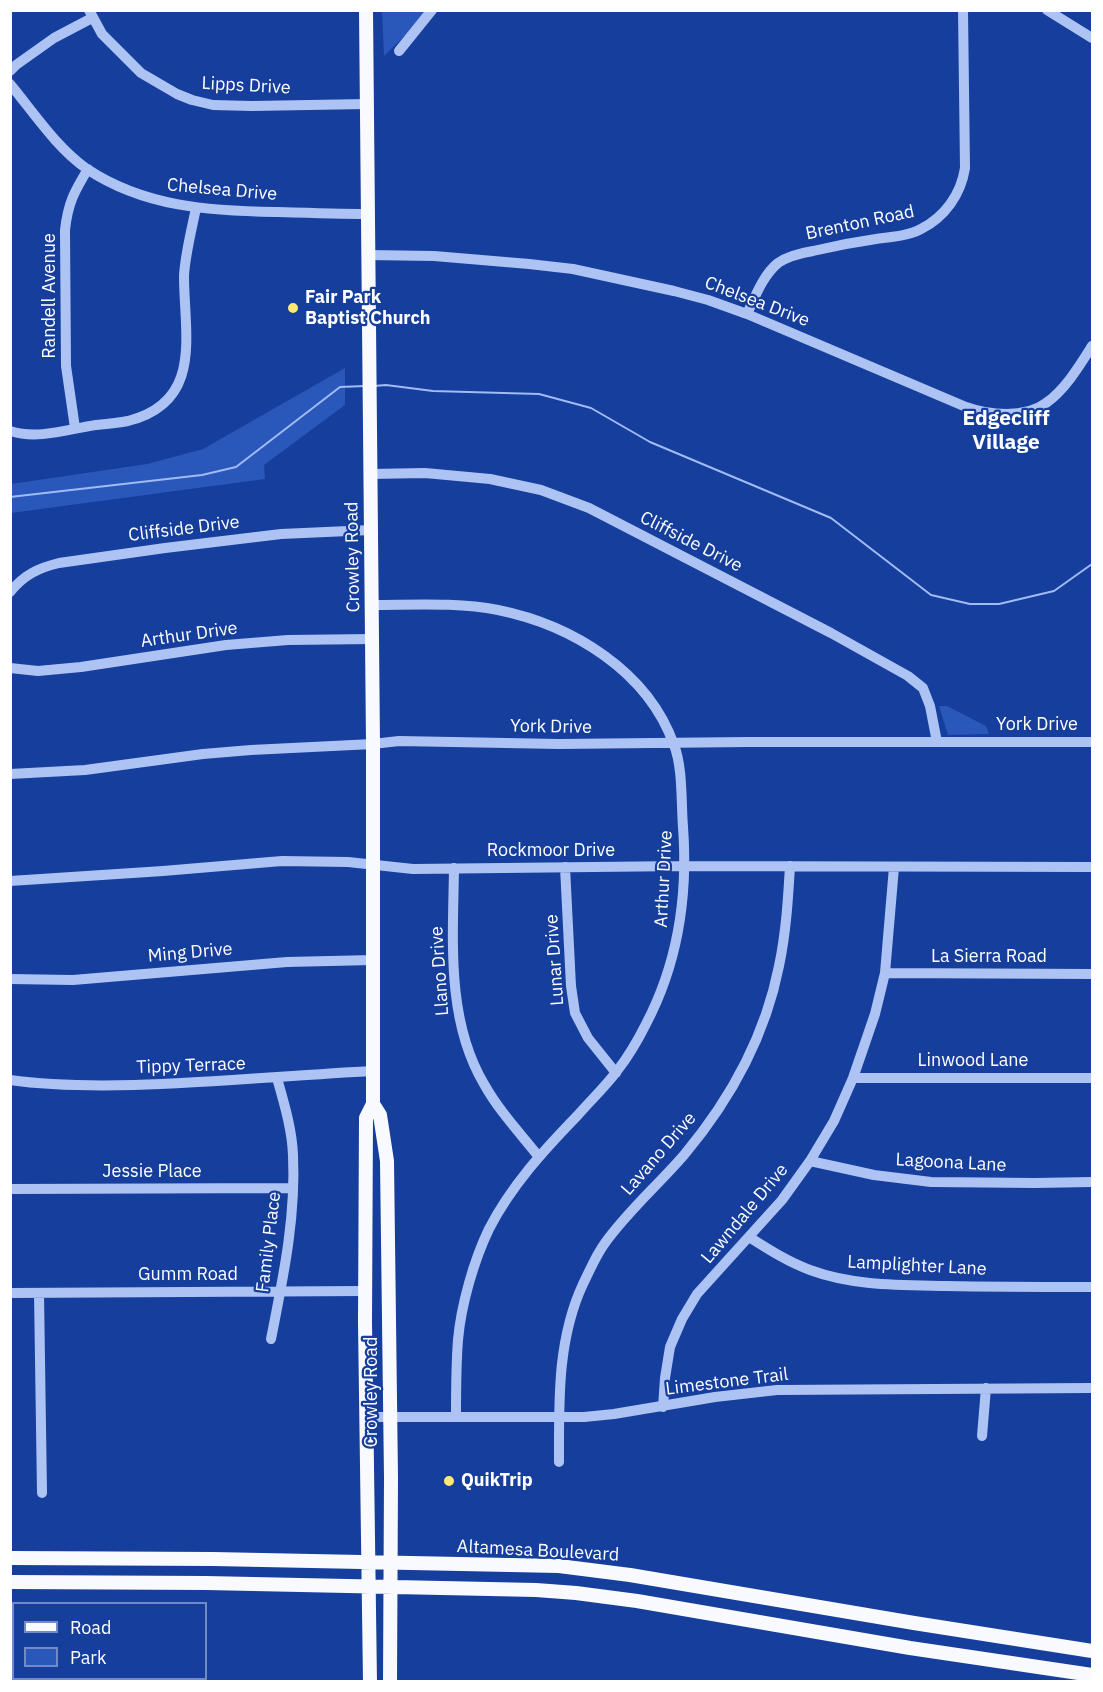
<!DOCTYPE html>
<html>
<head>
<meta charset="utf-8">
<style>
  body { margin:0 }
  #map { position:relative; width:1103px; height:1692px; overflow:hidden; background:#163e9c; font-family:"IBM Plex Sans",sans-serif }
  canvas { display:block }
  .frame { position:absolute; inset:0; border:12px solid #fff; pointer-events:none }
  .legend { position:absolute; left:12px; top:1602px; width:195px; height:78px; box-sizing:border-box; background:#163e9c; border:2px solid #738bc4; margin:0; padding:8px 10px; list-style:none; font-size:18px; color:#fff }
  .legend li { display:flex; align-items:center; gap:12px; height:30px }
  .legend b { width:30px; border:2px solid #738bc4 }
</style>
</head>
<body>
<div id="map">
<canvas width="1103" height="1692"></canvas>
<div class="frame"></div>
<ul class="legend">
<li><b style="height:8px;background:#f9faff"></b>Road</li>
<li><b style="height:16px;background:#2a57ba"></b>Park</li>
</ul>
</div>
<script>
const ctx = document.querySelector('canvas').getContext('2d');
ctx.lineJoin = 'round';
function fill(path, color) {
  ctx.fillStyle = color;
  ctx.fill(path, 'evenodd');
}
function stroke(path, color, width, dash) {
  ctx.strokeStyle = color;
  ctx.lineWidth = width;
  ctx.lineCap = dash ? 'butt' : 'round';
  ctx.setLineDash(dash || []);
  ctx.stroke(path);
}
function drawText(font, color, halo, rows, align = 'center') {
  ctx.font = font + ' "IBM Plex Sans",sans-serif';
  ctx.lineWidth = 4.5;
  ctx.setLineDash([]);
  ctx.textBaseline = 'middle';
  ctx.strokeStyle = halo;
  ctx.fillStyle = color;
  for (const [text, x, y, turn = 0] of rows) {
    ctx.save();
    ctx.translate(x, y);
    ctx.rotate((+turn || 0) * Math.PI / 180);
    ctx.textAlign = isNaN(turn) ? turn : align;
    if (halo) ctx.strokeText(text, 0, 0);
    ctx.fillText(text, 0, 0);
    ctx.restore();
  }
}
const green = new Path2D(`
  M382,10L430,11L384,56Z
  M345,368V405L264,465L265,479L11,513V484L147,464L203,449Z
  M939,706H947L986,726L989,734L948,735Z`);
const stream = new Path2D(`
  M374,386L386,385L433,391L539,394L591,408L650,442L831,518L931,595L970,604H999L1054,591L1092,564
  M10,497L202,475L236,467L340,387L365,386`);
const minor = new Path2D(`
  M89,10L102,34L141,73L177,94L192,100L213,105L252,106L367,104
  M1047,10L1092,38
  M399,51L432,10
  M10,71L16,65L54,38L92,18
  M10,84C34,113 56,147 87,169C144,207 210,211 276,212C307,213 337,214 368,214
  M368,255L434,256L529,264L573,269L674,291L708,300L747,314L966,407C988,415 1025,419 1046,403C1065,390 1080,365 1092,346
  M747,314C755,297 763,275 778,263C788,256 801,253 813,251C834,246 855,242 876,239C891,237 908,236 921,229C945,217 961,194 965,168L963,10
  M75,428L66,366L65,230C68,203 74,192 88,169
  M10,431C39,440 68,429 96,425C107,424 118,423 128,421C204,402 184,334 184,276C185,255 192,228 196,208
  M370,474L425,473L490,479L541,490L589,508L831,633L908,676L923,688L930,706L937,742
  M10,592C24,575 38,568 59,563L165,548L281,534L371,530
  M372,605C413,605 457,602 498,610C572,625 648,671 674,745C683,768 681,802 683,827C688,895 678,963 646,1024C638,1040 628,1057 617,1071C605,1087 590,1101 577,1116C544,1150 511,1186 489,1229C474,1260 461,1305 458,1340C456,1365 456,1391 456,1417
  M10,668L38,671L81,667L226,645L288,640L372,639
  M10,774L85,770L203,754L251,750L373,744L399,741L559,744L748,742H1092
  M565,867L571,986L575,1013L588,1038L616,1073
  M454,868C453,940 446,1020 484,1084C499,1111 520,1133 539,1157
  M10,881L163,871L282,861L348,862L413,869L684,866L1092,867
  M885,973L1092,974
  M10,979L73,980L287,962L373,960
  M853,1078H1092
  M10,1080C52,1086 93,1086 134,1085C214,1083 293,1075 373,1071
  M810,1161L874,1175L931,1182L1035,1183L1092,1182
  M10,1189L293,1188
  M749,1237C768,1249 788,1262 810,1270C853,1286 900,1285 946,1286C995,1287 1044,1287 1092,1287
  M10,1293L365,1291
  M39,1293L42,1493
  M271,1339C283,1278 296,1218 293,1155C292,1129 284,1103 277,1078
  M663,1407L665,1378L670,1347L682,1319L697,1294L782,1200L810,1161L834,1121L853,1078L875,1014L885,973L894,867
  M367,1417H584L614,1414L715,1397L777,1390L1092,1388
  M982,1436L986,1388
  M559,1462C559,1401 557,1340 583,1284C590,1270 596,1255 605,1243C628,1211 658,1185 684,1155C730,1100 765,1037 779,966C786,933 788,900 790,866`);
const major = new Path2D(`
  M366,10L373,744V1104L366,1118L365,1322L370,1682
  M373,1104L380,1115L387,1161L391,1478L390,1682
  M10,1558L213,1559L559,1566L630,1575L914,1623L1092,1651
  M10,1582L206,1583L536,1590L576,1593L637,1601L910,1648L1092,1675`);
const markers = [
  [293,308,6,"#ffe96f"],
  [449,1481,6,"#ffe96f"]
];
const streetNames = [
  ["Lipps Drive",246,86,3],
  ["Chelsea Drive",222,190,5],
  ["Brenton Road",860,223,-12],
  ["Randell Avenue",50,296,-90],
  ["Chelsea Drive",757,302,21],
  ["Cliffside Drive",184,529,-7],
  ["Cliffside Drive",691,542,27],
  ["Crowley Road",353,557,-91],
  ["Arthur Drive",189,635,-8],
  ["York Drive",1037,725],
  ["York Drive",551,727,1],
  ["Rockmoor Drive",551,851],
  ["Arthur Drive",664,879,-87],
  ["Ming Drive",190,953,-5],
  ["La Sierra Road",989,957],
  ["Lunar Drive",555,960,-94],
  ["Llano Drive",440,971,-94],
  ["Linwood Lane",973,1061],
  ["Tippy Terrace",191,1066,-2],
  ["Lavano Drive",659,1154,-49],
  ["Lagoona Lane",951,1163,3],
  ["Jessie Place",152,1172],
  ["Lawndale Drive",745,1214,-50],
  ["Family Place",269,1242,-83],
  ["Lamplighter Lane",917,1266,3],
  ["Gumm Road",188,1275],
  ["Limestone Trail",727,1382,-7],
  ["Crowley Road",372,1392,-90],
  ["Altamesa Boulevard",538,1551,3]
];
const poiNames = [
  ["Fair Park",305,298],
  ["Baptist Church",305,319],
  ["QuikTrip",461,1481]
];
const quarterNames = [
  ["Edgecliff",1006,419],
  ["Village",1006,443]
];
fill(green, '#2a57ba');
stroke(stream, '#a0bbf5', 2);
stroke(minor, '#adc3f3', 10);
stroke(major, '#f9faff', 14);
for (const [x, y, r, color] of markers) {
  const dot = new Path2D();
  dot.arc(x, y, r, 0, 2 * Math.PI);
  ctx.fillStyle = color;
  ctx.fill(dot);
  stroke(dot, '#163e9c', 2);
}
drawText('18px', '#fff', '#163e9c', streetNames);
drawText('bold 18px', '#fff', '#163e9c', poiNames, 'left');
drawText('bold 21px', '#fff', '#163e9c', quarterNames);
</script>
</body>
</html>
